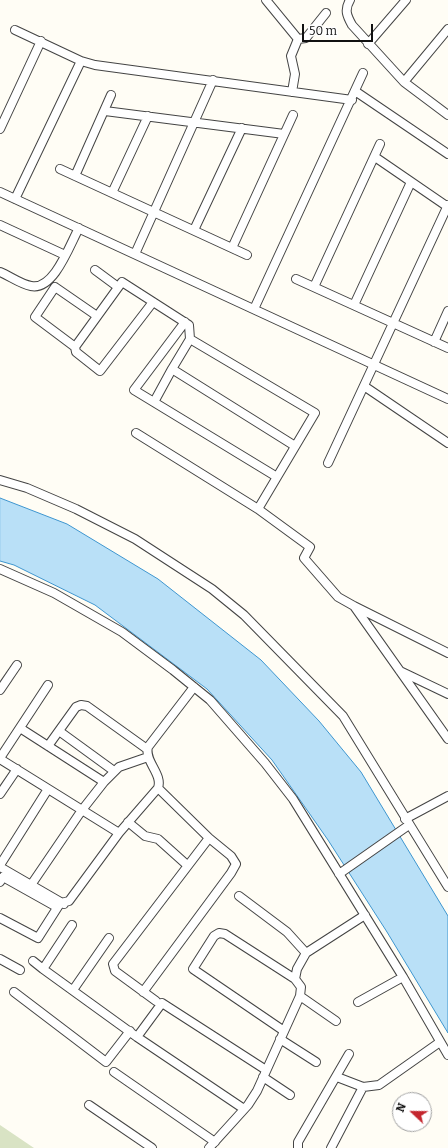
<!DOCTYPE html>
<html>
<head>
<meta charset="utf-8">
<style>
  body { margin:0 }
  #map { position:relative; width:448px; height:1148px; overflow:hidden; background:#fffdf5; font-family:Bitter,serif }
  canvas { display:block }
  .north { position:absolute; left:392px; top:1092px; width:40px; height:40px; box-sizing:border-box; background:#fff; border:1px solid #a0a0a0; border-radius:50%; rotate:292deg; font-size:11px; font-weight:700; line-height:16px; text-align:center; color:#111 }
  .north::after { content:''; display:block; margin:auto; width:14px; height:18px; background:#c4262e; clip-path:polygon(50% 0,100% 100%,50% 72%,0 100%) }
  .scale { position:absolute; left:302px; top:24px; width:71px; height:18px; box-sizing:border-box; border:2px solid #111; border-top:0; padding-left:5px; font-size:12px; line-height:14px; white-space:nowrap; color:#111; -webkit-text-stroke:3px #fff; paint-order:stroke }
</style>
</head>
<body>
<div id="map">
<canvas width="448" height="1148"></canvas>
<div class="north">N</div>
<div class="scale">50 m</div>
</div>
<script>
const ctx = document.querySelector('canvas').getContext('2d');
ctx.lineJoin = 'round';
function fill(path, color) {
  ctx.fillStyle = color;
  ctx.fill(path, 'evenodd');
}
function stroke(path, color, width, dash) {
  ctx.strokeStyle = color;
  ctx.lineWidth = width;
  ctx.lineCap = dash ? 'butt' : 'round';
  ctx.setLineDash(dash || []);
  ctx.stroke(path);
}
const cemetery = new Path2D(`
  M0,1125L34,1148H0Z`);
const water = new Path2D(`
  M0,498L67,524L158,579L261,660L319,721L361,772L448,916V1033L387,932L328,840L272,760L207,689L95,605L14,565L0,561Z`);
const street = new Path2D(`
  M266,0L298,39L306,38L326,13
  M350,0C344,10 347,16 352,25L404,82L448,115
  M15,30L81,61L95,65L352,100
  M368,44L406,0
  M404,82L448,29
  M355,91L448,154
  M292,92L295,74L291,56L298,39
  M105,111L284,134
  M0,129L41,41
  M375,157L448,207
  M60,169L247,255
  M75,176L111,95
  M0,192L448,399
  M112,193L148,116
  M15,199L81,61
  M0,225L65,255
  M194,230L242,128
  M232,248L293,115
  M135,254L213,80
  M95,270L118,287
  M0,272C10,276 20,284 31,286C54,291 70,244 79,228
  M296,279L448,348
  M314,287L380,144
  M153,302L100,371L76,352L75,347L122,282L189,325L190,339L315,413L258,509
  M354,305L411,182
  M254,309L363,73
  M185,322L134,390L277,477
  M190,339L172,369L295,446
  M434,342L448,311
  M75,347L35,317L55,287L97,316
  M364,386L448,443
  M154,402L172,369
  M136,433L258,509L310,547L304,558L338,597L354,606
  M328,463L448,205
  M0,480L27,488L76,509L135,539L212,589L244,615L343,716L448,887
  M0,569L54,593L122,632L173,670L210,700L265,763L293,799L403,977L448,1055
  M448,653L354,606L448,739
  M400,671L448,694
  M0,690L17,665
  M20,728L104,782L119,767L148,757
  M59,731L114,771
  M48,746L76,707L81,705L87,706L147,749
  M0,758L48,685
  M0,759L119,833
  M0,794L17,769
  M405,819L448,796
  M128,822L145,836L158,839L187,865
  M0,865L48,789
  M0,867L64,904
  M339,874L409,825
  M0,882L3,877L53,905L69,901L119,833L158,788C163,774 144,761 148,747L194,687
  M31,885L82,810L104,782
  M239,896L287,932L306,953
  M0,918L38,938L59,905
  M72,925L43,969L137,1037
  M0,959L20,970
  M33,961L43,969
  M73,990L109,938
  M14,992L106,1062L130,1031
  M143,992L231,873L236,864L231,856L209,838L158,788
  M300,996L336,1021
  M156,1001L115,971L113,964L209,838
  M358,1002L403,977
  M284,1031L193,969L214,936L219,933L225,934L295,979
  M280,1039L316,1062
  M114,1072L215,1142
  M263,1077L290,1095
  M337,1077L363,1087
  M89,1105L152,1148
  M244,1109L137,1037L162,1003L266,1070
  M209,1148L248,1105L257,1091L300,996L301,987L295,979L297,969L306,953L365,915
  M298,1148V1142L349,1054
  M331,1148L363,1087L379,1085L440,1042`);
fill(cemetery, '#d9e3c4');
fill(water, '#b9e0f7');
stroke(water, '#3f96cf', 1);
stroke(street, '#444', 10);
stroke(street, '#fff', 8);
</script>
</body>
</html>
